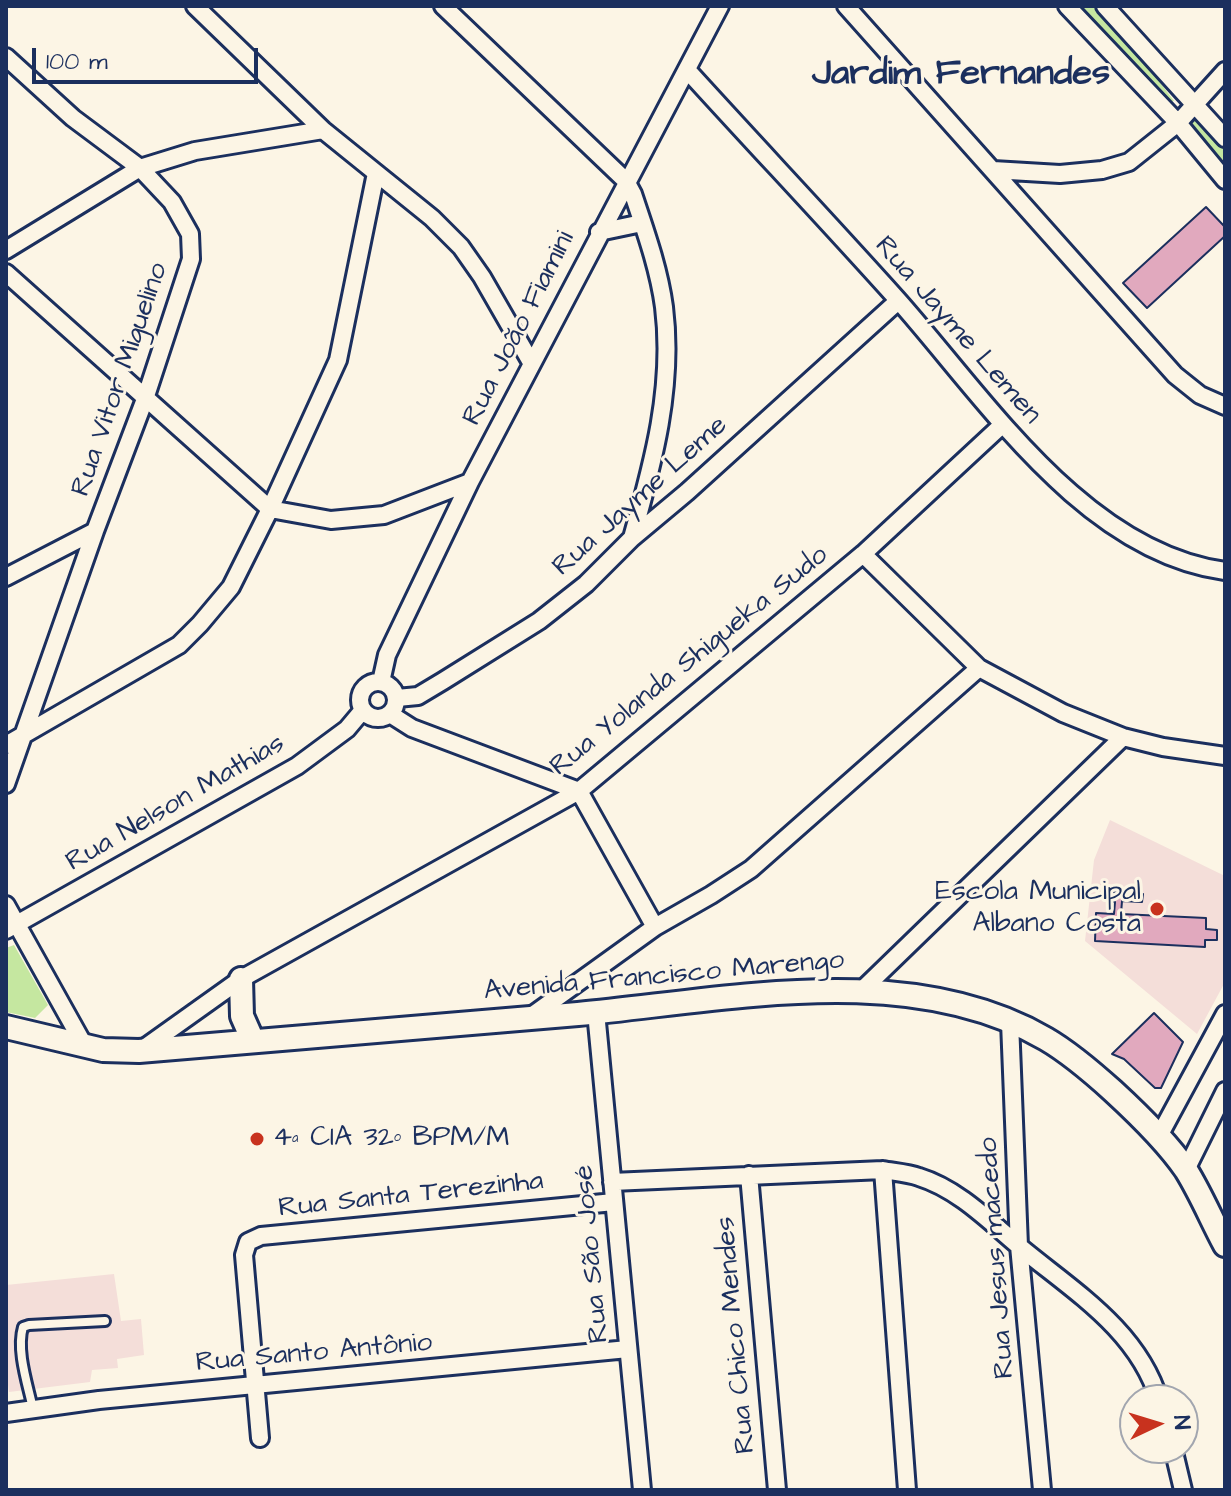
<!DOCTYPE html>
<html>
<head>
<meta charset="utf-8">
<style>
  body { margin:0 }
  #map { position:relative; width:1231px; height:1496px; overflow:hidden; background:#fcf5e5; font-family:"Architects Daughter",sans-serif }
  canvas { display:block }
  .frame { position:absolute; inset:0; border:8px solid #1b2f5e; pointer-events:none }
  .north { position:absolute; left:1119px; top:1384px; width:80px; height:80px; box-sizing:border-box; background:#fcf5e5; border:2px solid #a2a6af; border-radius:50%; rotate:86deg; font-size:22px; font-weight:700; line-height:32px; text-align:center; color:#1b2f5e }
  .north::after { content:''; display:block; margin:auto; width:28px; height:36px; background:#c8321e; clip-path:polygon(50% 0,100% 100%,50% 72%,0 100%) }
  .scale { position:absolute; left:32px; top:48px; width:226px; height:36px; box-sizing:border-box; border:4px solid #1b2f5e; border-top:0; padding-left:10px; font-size:24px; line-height:28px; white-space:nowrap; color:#1b2f5e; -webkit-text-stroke:6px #fcf5e5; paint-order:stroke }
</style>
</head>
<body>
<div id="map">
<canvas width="1231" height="1496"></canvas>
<div class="frame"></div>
<div class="north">N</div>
<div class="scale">100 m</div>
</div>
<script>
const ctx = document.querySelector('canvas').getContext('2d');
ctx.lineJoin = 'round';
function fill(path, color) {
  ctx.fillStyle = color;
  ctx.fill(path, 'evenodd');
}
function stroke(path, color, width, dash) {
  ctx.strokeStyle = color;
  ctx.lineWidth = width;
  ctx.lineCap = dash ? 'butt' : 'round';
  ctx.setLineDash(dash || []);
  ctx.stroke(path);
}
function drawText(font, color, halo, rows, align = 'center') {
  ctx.font = font + ' "Architects Daughter",sans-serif';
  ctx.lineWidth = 6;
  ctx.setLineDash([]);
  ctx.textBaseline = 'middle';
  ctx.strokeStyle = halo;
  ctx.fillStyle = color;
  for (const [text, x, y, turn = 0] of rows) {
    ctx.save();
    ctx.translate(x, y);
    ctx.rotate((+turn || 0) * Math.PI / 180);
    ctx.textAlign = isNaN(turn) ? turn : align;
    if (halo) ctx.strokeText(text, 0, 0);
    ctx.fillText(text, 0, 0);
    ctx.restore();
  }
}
const built = new Path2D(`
  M1110,820L1225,876V982L1197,1034L1085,941L1094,860Z
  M114,1274L121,1321L141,1319L144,1355L117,1359L118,1368L92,1370L90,1382L9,1392L6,1370V1285Z`);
const green = new Path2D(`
  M1080,6H1094L1141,57L1174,101L1168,102Z
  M1191,118H1196L1225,150V165L1189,126Z
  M14,945L48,1005L35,1018L6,1012V948Z`);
const building = new Path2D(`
  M1206,207L1225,227V236L1147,308L1123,283Z
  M1108,892L1143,894L1142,902L1122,901L1121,914L1206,918V929L1217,930V940H1205V947L1095,941L1096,913L1114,914L1115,902L1107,901Z
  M1154,1013L1183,1042L1161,1088H1155L1124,1059L1112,1054Z`);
const service = new Path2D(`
  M33,1409C28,1385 16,1351 23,1327L29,1325L105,1321`);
const minor = new Path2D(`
  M195,6L323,130L432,218L461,247L482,277L532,364
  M443,6L626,181L633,194C645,230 659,269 664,307C674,387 653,463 632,538
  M846,6L1175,375L1200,395L1225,406
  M1067,6L1178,123L1225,180
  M1105,6L1225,138
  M6,57L73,118L140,168L172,202L190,234L191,259L145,399L95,531L6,784
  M688,71C757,147 828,222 897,299C985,398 1084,552 1225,571
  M993,170L1060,174L1102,170L1129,162L1178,123L1225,71
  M599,232L642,223
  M6,250L140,168L195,151L323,130
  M6,273L270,509L331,520L384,515L470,482
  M863,554L979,668L1063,713L1123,737L1163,747L1225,756
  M6,577L95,531
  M360 700a18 18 0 1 1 36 0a18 18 0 1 1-36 0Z
  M381,682L387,655L470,482L720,6
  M397,698L418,696L443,681L539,621L586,584L632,538L687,492L898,301
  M390,714L412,728L579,791L655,927
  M6,745L179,645L200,624L231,587L270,509L338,360L376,173
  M6,905L84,1045
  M6,930L297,766L347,729L363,710
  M861,991L1123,737
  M596,1012L642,1490
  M530,1017L655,927L711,895L751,869L979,668
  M1010,1022L1019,1246L1042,1490
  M140,1051L241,979L579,791L863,554L1002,425
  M1158,1138L1225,1014
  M883,1170L907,1490
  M1186,1170L1225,1091
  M749,1175L777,1490
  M612,1182L883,1170C894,1172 908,1173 919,1177C958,1189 989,1221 1020,1247C1073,1291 1138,1330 1159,1400
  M6,1413L99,1400L628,1349
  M260,1438L244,1255L248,1242L261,1236L614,1202
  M1173,1448L1183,1490`);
const secondary = new Path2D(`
  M241,979L242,1016L253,1041
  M6,1027L103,1050L139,1051C285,1038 432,1027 578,1014C727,1000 909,959 1046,1039C1070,1053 1092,1072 1113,1091C1138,1114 1167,1142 1186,1170C1201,1194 1212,1221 1225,1245`);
const markers = [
  [1157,909,8,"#c8321e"],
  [257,1139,8,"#c8321e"]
];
const streetNames = [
  ["Rua João Fiamini",520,329,-63],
  ["Rua Jayme Lemen",957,331,49],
  ["Rua Vitor Miguelino",121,380,-71],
  ["Rua Jayme Leme",641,497,-42],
  ["Rua Yolanda Shigueka Sudo",690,662,-39],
  ["Rua Nelson Mathias",176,804,-30],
  ["Avenida Francisco Marengo",664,977,-5],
  ["Rua Santa Terezinha",411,1196,-6],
  ["Rua São José",593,1254,-95],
  ["Rua Jesus macedo",998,1258,-94],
  ["Rua Chico Mendes",737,1335,-95],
  ["Rua Santo Antônio",314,1354,-5]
];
const poiNames = [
  ["Escola Municipal",1141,893],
  ["Albano Costa",1141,925],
  ["4ª CIA 32º BPM/M",273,1139,"left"]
];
const districtNames = [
  ["Jardim Fernandes",961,75]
];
fill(built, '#f4ded9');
fill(green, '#c5e7a0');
fill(building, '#e1a9be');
stroke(building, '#1b2f5e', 2);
stroke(service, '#1b2f5e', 14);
stroke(minor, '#1b2f5e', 22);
stroke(secondary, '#1b2f5e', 28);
stroke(service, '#fcf5e5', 8);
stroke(minor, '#fcf5e5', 16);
stroke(secondary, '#fcf5e5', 22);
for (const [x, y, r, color] of markers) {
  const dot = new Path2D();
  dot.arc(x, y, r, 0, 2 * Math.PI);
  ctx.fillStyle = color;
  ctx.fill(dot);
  stroke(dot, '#fcf5e5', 3);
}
drawText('28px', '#1b2f5e', '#fcf5e5', streetNames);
drawText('28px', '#1b2f5e', '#fcf5e5', poiNames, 'right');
drawText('bold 36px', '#1b2f5e', '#fcf5e5', districtNames);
</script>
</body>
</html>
